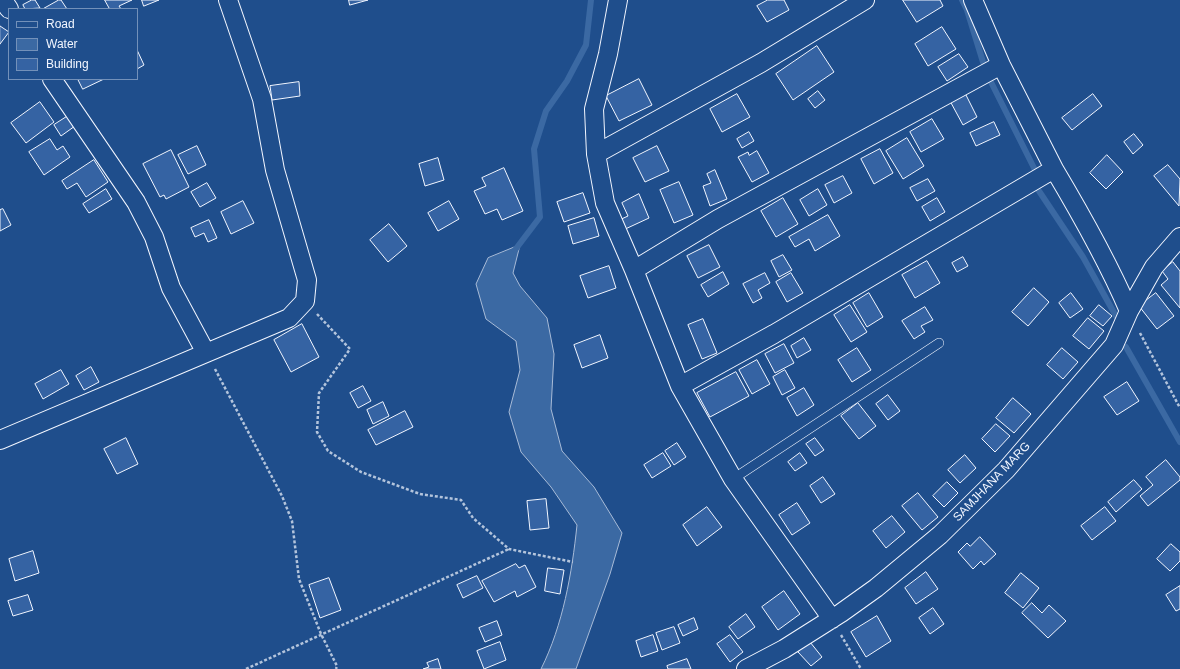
<!DOCTYPE html>
<html>
<head>
<meta charset="utf-8">
<style>
  body { margin:0 }
  #map { position:relative; width:1180px; height:669px; overflow:hidden; background:#1f4e8c; font-family:Arial,sans-serif }
  canvas { display:block }
  .legend { position:absolute; left:8px; top:8px; width:130px; height:72px; box-sizing:border-box; background:#1f4e8c; border:1px solid #7391ba; margin:0; padding:5px 7px; list-style:none; font-size:12px; color:#f2f6ff }
  .legend li { display:flex; align-items:center; gap:8px; height:20px }
  .legend b { width:20px; border:1px solid #7391ba }
</style>
</head>
<body>
<div id="map">
<canvas width="1180" height="669"></canvas>
<ul class="legend">
<li><b style="height:5px;background:#1f4e8c"></b>Road</li>
<li><b style="height:11px;background:#3b69a3"></b>Water</li>
<li><b style="height:11px;background:#3563a3"></b>Building</li>
</ul>
</div>
<script>
const ctx = document.querySelector('canvas').getContext('2d');
ctx.lineJoin = 'round';
function fill(path, color) {
  ctx.fillStyle = color;
  ctx.fill(path, 'evenodd');
}
function stroke(path, color, width, dash) {
  ctx.strokeStyle = color;
  ctx.lineWidth = width;
  ctx.lineCap = dash ? 'butt' : 'round';
  ctx.setLineDash(dash || []);
  ctx.stroke(path);
}
function drawText(font, color, halo, rows, align = 'center') {
  ctx.font = font + ' Arial,sans-serif';
  ctx.lineWidth = 3;
  ctx.setLineDash([]);
  ctx.textBaseline = 'middle';
  ctx.strokeStyle = halo;
  ctx.fillStyle = color;
  for (const [text, x, y, turn = 0] of rows) {
    ctx.save();
    ctx.translate(x, y);
    ctx.rotate((+turn || 0) * Math.PI / 180);
    ctx.textAlign = isNaN(turn) ? turn : align;
    if (halo) ctx.strokeText(text, 0, 0);
    ctx.fillText(text, 0, 0);
    ctx.restore();
  }
}
const water = new Path2D(`
  M520,245L513,273L520,286L547,318L554,354L551,409L562,451L594,487L622,533L610,574L576,669H541C563,625 572,573 577,525L551,487L521,452L509,412L520,370L516,341L486,319L476,284L488,258Z`);
const stream = new Path2D(`
  M962,0L967,10L983,62
  M989,78L1035,170
  M1039,191L1083,257L1117,318
  M515,250L540,217L534,149L546,111L567,81L586,45L591,0
  M1126,347L1180,442`);
const building = new Path2D(`
  M32,0H35L40,8L25,9L23,5Z
  M59,0H61L67,9H43Z
  M105,0H132L119,6L121,9H110Z
  M142,0H159L144,6Z
  M349,0H368L350,5Z
  M768,0H784L789,10L767,22L757,6Z
  M903,0H940L943,6L917,22Z
  M0,26L9,32L0,44Z
  M942,27L956,49L928,66L915,44Z
  M817,46L834,72L793,100L776,74Z
  M138,52L144,65L137,69V53Z
  M959,54L968,67L947,81L938,67Z
  M78,79H104L83,89Z
  M639,79L652,105L619,121L606,96Z
  M299,82L300,96L272,100L270,86Z
  M818,91L825,100L815,108L808,99Z
  M965,93L977,117L963,125L950,101Z
  M737,94L750,117L722,132L710,109Z
  M1093,94L1102,106L1072,130L1062,118Z
  M40,102L54,122L26,143L11,123Z
  M68,116L75,126L61,136L54,125Z
  M932,119L944,139L921,152L910,132Z
  M994,122L1000,135L976,146L970,133Z
  M749,132L754,141L742,148L737,139Z
  M1134,134L1143,145L1133,154L1124,142Z
  M907,138L924,166L903,179L886,151Z
  M50,139L57,150L63,146L70,157L44,175L29,152Z
  M197,146L206,165L188,174L178,155Z
  M657,146L669,171L645,182L633,158Z
  M880,149L893,173L874,184L861,159Z
  M171,150L189,187L166,199L164,195L160,197L143,164Z
  M757,151L769,173L752,182L738,157L748,152L749,155Z
  M1107,155L1123,172L1106,189L1090,173Z
  M438,158L444,180L425,186L419,164Z
  M94,160L108,182L86,197L77,183L67,189L62,181Z
  M1168,165L1180,179L1179,206L1154,176Z
  M504,168L523,211L502,220L497,209L485,214L474,191L486,186L482,178Z
  M715,170L727,199L710,206L703,186L711,183L707,174Z
  M843,176L852,193L834,203L825,185Z
  M928,179L935,191L917,201L910,188Z
  M679,182L693,215L674,223L660,190Z
  M207,183L216,198L200,207L191,192Z
  M106,189L112,199L89,213L83,204Z
  M818,189L827,205L809,216L800,200Z
  M583,193L590,213L564,222L557,202Z
  M639,194L649,218L621,231L617,221L628,216L622,203Z
  M783,198L798,224L776,237L761,211Z
  M937,198L945,212L930,221L922,207Z
  M243,201L254,223L231,234L221,212Z
  M449,201L459,219L438,231L428,213Z
  M3,209L11,225L0,231V210Z
  M828,215L840,236L815,251L809,239L795,247L789,237Z
  M594,218L599,236L573,244L568,226Z
  M209,220L217,238L208,242L204,233L195,237L191,228Z
  M389,224L407,246L388,262L370,240Z
  M709,245L720,267L698,278L687,256Z
  M783,255L792,270L779,277L771,261Z
  M963,257L968,266L957,272L952,263Z
  M927,261L940,283L915,298L902,275Z
  M1173,262L1180,271V308L1161,285L1168,279L1162,271Z
  M609,266L616,288L588,298L580,276Z
  M723,272L729,284L708,297L701,285Z
  M765,273L770,283L758,290L762,298L753,303L743,284Z
  M791,273L803,293L787,302L776,282Z
  M1034,288L1049,302L1028,326L1012,312Z
  M869,293L883,317L867,327L853,303Z
  M1071,293L1083,309L1070,318L1059,303Z
  M1156,293L1174,316L1157,329L1139,306Z
  M850,305L867,332L851,342L834,315Z
  M1099,305L1112,316L1103,326L1090,316Z
  M925,307L933,320L921,326L925,332L914,339L902,321Z
  M1088,318L1104,331L1089,349L1073,336Z
  M703,319L717,353L702,359L688,325Z
  M302,324L319,357L291,372L274,340Z
  M600,335L608,358L582,368L574,345Z
  M804,338L811,350L797,358L791,346Z
  M784,344L794,363L775,373L765,354Z
  M857,348L871,370L852,382L838,360Z
  M1062,348L1078,362L1063,379L1047,365Z
  M757,360L770,384L752,394L739,370Z
  M91,367L99,382L84,390L76,376Z
  M61,370L69,384L43,399L35,384Z
  M785,370L795,388L782,395L773,377Z
  M736,372L749,396L710,417L697,393Z
  M1127,382L1139,401L1117,415L1104,397Z
  M363,386L371,401L358,408L350,393Z
  M804,388L814,405L797,416L787,398Z
  M888,395L900,411L888,420L876,404Z
  M1013,398L1031,414L1014,433L996,418Z
  M383,402L389,416L373,424L367,410Z
  M858,403L876,426L859,439L841,416Z
  M405,411L413,427L376,445L368,430Z
  M996,424L1010,436L995,452L982,439Z
  M126,438L138,464L117,474L104,449Z
  M815,438L824,450L815,456L806,444Z
  M677,443L686,457L674,465L665,451Z
  M663,453L671,466L652,478L644,465Z
  M800,453L807,463L795,471L788,462Z
  M965,455L976,468L960,483L948,470Z
  M1166,460L1180,477V480L1148,506L1140,496L1153,485L1146,477Z
  M823,477L835,494L821,503L810,486Z
  M1134,480L1142,489L1116,512L1108,502Z
  M947,482L958,493L944,507L933,496Z
  M918,493L938,517L922,530L902,506Z
  M546,499L549,528L530,530L527,501Z
  M797,503L810,523L792,535L779,515Z
  M707,507L722,527L697,546L683,525Z
  M1105,507L1116,521L1092,540L1081,526Z
  M892,516L905,532L886,548L873,531Z
  M980,537L996,554L984,565L981,561L973,569L958,552L967,543L970,546Z
  M1171,544L1180,552V561L1170,571L1157,559Z
  M33,551L39,573L15,581L9,559Z
  M516,564L519,568L525,565L536,587L517,597L515,591L494,602L482,581Z
  M548,568L564,570L560,594L545,591Z
  M926,572L938,589L916,604L905,588Z
  M1021,573L1039,588L1023,608L1005,593Z
  M477,576L483,588L463,598L457,585Z
  M329,578L341,610L320,618L309,585Z
  M1180,586V609L1176,611L1166,595Z
  M784,591L800,614L778,630L762,607Z
  M28,595L33,610L13,616L8,601Z
  M1032,603L1042,613L1049,605L1066,621L1048,638L1022,613Z
  M933,608L944,624L930,634L919,618Z
  M746,614L755,627L738,639L729,627Z
  M877,616L891,641L866,657L851,632Z
  M694,618L698,629L683,636L678,625Z
  M497,621L502,635L485,642L479,628Z
  M674,627L680,643L662,650L656,633Z
  M653,635L658,651L641,657L636,641Z
  M730,635L743,652L730,662L717,644Z
  M500,642L506,660L484,669L477,651Z
  M810,642L822,657L811,666L798,652Z
  M438,659L441,669H423L429,667L427,663Z
  M687,659L691,669H668L667,666Z`);
const path = new Path2D(`
  M317,314L350,349L319,393L317,432L328,451L361,472L420,494L461,500L473,518L509,549L573,562
  M1140,333L1180,408
  M215,369L282,496L292,521L299,579L321,634L337,666L336,669
  M841,635L861,669
  M246,669L509,549`);
const lane = new Path2D(`
  M733,479L939,343`);
const street = new Path2D(`
  M3,0L9,9
  M618,0L608,54L594,109L596,154L605,203L634,270L680,386L733,479L832,619
  M52,79L136,202L154,237L171,288L206,353
  M596,154L761,63L865,0
  M1054,169C1082,216 1108,262 1129,311
  M634,270L718,219L1001,65
  M680,386L774,334L1054,169L1001,65L973,0
  M0,440L289,318L305,301L307,280L275,170L262,99L228,0
  M746,669L784,649L841,613L876,588L940,535L1006,470L1114,345L1129,311L1154,267L1180,237`);
const streetNames = [
  ["SAMJHANA MARG",992,482,-46]
];
fill(water, '#3b69a3');
stroke(water, '#a8bbd7', 1);
stroke(stream, '#3b69a3', 6);
fill(building, '#3563a3');
stroke(building, '#f2f6ff', 1);
stroke(lane, '#f2f6ff', 10);
stroke(street, '#f2f6ff', 20);
stroke(path, '#b3c4dc', 2.5, [3, 2]);
stroke(lane, '#1f4e8c', 9);
stroke(street, '#1f4e8c', 18);
drawText('12px', '#f2f6ff', '#1f4e8c', streetNames);
</script>
</body>
</html>
